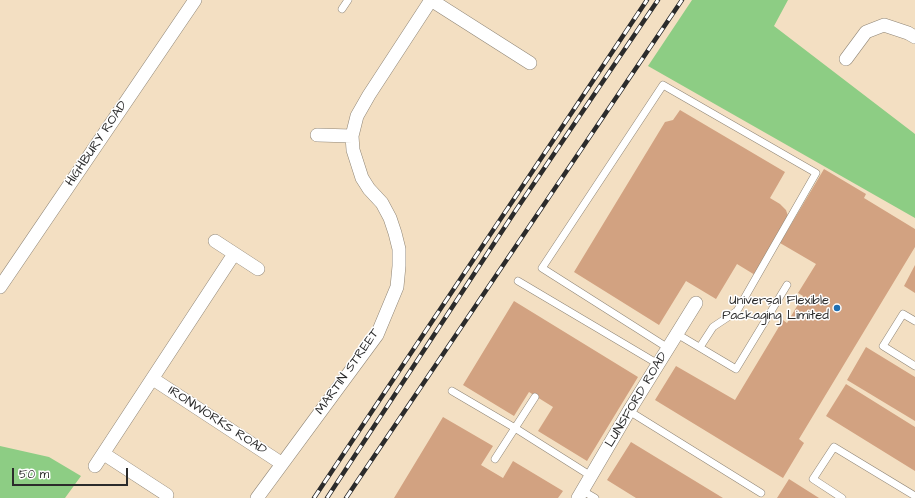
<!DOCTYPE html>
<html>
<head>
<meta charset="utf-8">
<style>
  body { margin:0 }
  #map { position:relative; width:915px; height:498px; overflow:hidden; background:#f3dfc2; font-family:"Architects Daughter",sans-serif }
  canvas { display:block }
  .scale { position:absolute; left:12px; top:468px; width:116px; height:18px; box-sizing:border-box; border:2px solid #2b2b2b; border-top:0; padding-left:5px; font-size:12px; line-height:14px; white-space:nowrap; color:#2b2b2b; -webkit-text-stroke:3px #fff; paint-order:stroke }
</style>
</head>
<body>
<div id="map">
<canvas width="915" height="498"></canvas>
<div class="scale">50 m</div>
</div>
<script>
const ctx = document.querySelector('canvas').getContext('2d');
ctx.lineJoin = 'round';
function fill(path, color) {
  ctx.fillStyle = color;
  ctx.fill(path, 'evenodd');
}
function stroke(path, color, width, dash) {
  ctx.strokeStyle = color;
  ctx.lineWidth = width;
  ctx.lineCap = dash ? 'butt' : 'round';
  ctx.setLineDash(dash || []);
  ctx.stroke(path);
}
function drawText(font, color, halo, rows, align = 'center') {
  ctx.font = font + ' "Architects Daughter",sans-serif';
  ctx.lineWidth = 3;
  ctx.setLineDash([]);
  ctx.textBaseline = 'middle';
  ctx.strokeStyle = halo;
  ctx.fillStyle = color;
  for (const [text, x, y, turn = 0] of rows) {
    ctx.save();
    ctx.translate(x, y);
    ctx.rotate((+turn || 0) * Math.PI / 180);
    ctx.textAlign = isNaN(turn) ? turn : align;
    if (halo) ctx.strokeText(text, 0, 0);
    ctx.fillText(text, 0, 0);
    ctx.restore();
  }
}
const green = new Path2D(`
  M692,0H788L774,26L915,134V218L648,66Z
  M0,446L49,457L81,476L65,498H0Z`);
const building = new Path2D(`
  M680,110L785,172L770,198L780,204L786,210L789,219L755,275L737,264L716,299L686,281L659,325L574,272L665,122L673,120Z
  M824,169L866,194L864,198L915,229V247L799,439L804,443L783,478L655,400L676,366L735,400L783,320L787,323L803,296L798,293L816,264L780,243Z
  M915,265V293L904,286Z
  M514,301L638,377L587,461L538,431L553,407L529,392L514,416L463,385Z
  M866,347L915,377V421L847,380Z
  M846,384L915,427V471L826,416Z
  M443,417L493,446L481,465L503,478L513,461L563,491L558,498H394Z
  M631,442L723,498H636L607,480Z
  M789,479L819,498H777Z`);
const lane = new Path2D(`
  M342,9L348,0
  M518,281L658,364
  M915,321L903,314L883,346L915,366
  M677,334L736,369L787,285
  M668,348L542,268L663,85L816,173L737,311L713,327L700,347
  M452,391L515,428L591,476
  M629,411L761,493
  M495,459L535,397
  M583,491L595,498
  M842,498L813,479L834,447L915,496`);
const street = new Path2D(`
  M431,0L530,63
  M846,59L866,32L884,25L908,33L915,37
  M317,135L352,136
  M215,241L258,269
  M0,287L195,0
  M153,379L281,463
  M104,454L167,495
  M95,466L234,254
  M257,498L377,335L397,287L399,266V249L395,233L390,218L382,203L369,189L362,178L353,150L352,136L357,116L369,95L431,0
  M578,498L629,411L696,303`);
const rail = new Path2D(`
  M314,498L647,0
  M327,498L514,213L658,0
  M346,498L682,0`);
const markers = [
  [837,308,4,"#1f6fb2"]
];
const streetNames = [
  ["HIGHBURY ROAD",97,144,-56],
  ["MARTIN STREET",348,372,-55],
  ["LUNSFORD ROAD",637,400,-59],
  ["IRONWORKS ROAD",217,421,33]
];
const poiNames = [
  ["Universal Flexible",829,301],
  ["Packaging Limited",829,316]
];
fill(green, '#8dcd84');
fill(building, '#d2a281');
stroke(lane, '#8f8576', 8);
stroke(street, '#8f8576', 14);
stroke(lane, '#fff', 7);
stroke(street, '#fff', 13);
stroke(rail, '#2b2b2b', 4.5);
stroke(rail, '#fff', 3, [9]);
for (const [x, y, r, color] of markers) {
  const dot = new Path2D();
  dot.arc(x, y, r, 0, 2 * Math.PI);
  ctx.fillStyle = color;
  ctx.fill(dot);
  stroke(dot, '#fff', 1.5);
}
drawText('13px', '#2b2b2b', '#fff', streetNames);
drawText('13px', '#2b2b2b', '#fff', poiNames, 'right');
</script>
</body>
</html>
